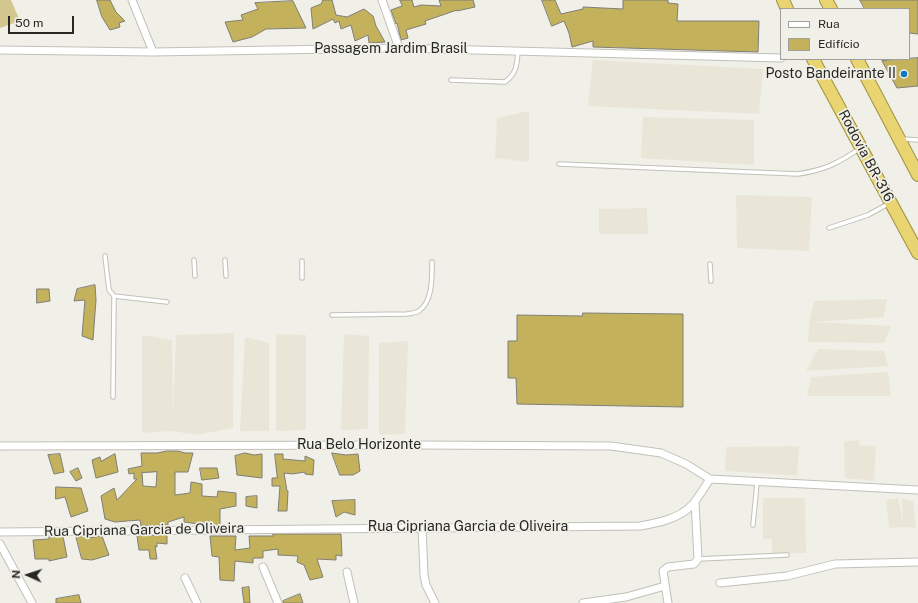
<!DOCTYPE html>
<html>
<head>
<meta charset="utf-8">
<style>
  body { margin:0 }
  #map { position:relative; width:918px; height:603px; overflow:hidden; background:#f1f0e8; font-family:"Public Sans",sans-serif }
  canvas { display:block }
  .legend { position:absolute; left:780px; top:8px; width:130px; height:52px; box-sizing:border-box; background:#f1f0e8; border:1px solid #a0a09a; margin:0; padding:5px 7px; list-style:none; font-size:12px; color:#272724 }
  .legend li { display:flex; align-items:center; gap:8px; height:20px }
  .legend b { width:20px; border:1px solid #a0a09a }
  .north { position:absolute; left:8px; top:555px; width:40px; height:40px; -webkit-text-stroke:3px #f1f0e8; paint-order:stroke; rotate:273deg; font-size:11px; font-weight:700; line-height:16px; text-align:center; color:#272724 }
  .north::after { content:''; display:block; margin:auto; width:14px; height:18px; background:#272724; clip-path:polygon(50% 0,100% 100%,50% 72%,0 100%) }
  .scale { position:absolute; left:8px; top:16px; width:66px; height:18px; box-sizing:border-box; border:2px solid #272724; border-top:0; padding-left:5px; font-size:12px; line-height:14px; white-space:nowrap; color:#272724; -webkit-text-stroke:3px #f1f0e8; paint-order:stroke }
</style>
</head>
<body>
<div id="map">
<canvas width="918" height="603"></canvas>
<ul class="legend">
<li><b style="height:5px;background:#fff"></b>Rua</li>
<li><b style="height:11px;background:#c3b15b"></b>Edifício</li>
</ul>
<div class="north">N</div>
<div class="scale">50 m</div>
</div>
<script>
const ctx = document.querySelector('canvas').getContext('2d');
ctx.lineJoin = 'round';
function fill(path, color) {
  ctx.fillStyle = color;
  ctx.fill(path, 'evenodd');
}
function stroke(path, color, width, dash) {
  ctx.strokeStyle = color;
  ctx.lineWidth = width;
  ctx.lineCap = dash ? 'butt' : 'round';
  ctx.setLineDash(dash || []);
  ctx.stroke(path);
}
function drawText(font, color, halo, rows, align = 'center') {
  ctx.font = font + ' "Public Sans",sans-serif';
  ctx.lineWidth = 3.5;
  ctx.setLineDash([]);
  ctx.textBaseline = 'middle';
  ctx.strokeStyle = halo;
  ctx.fillStyle = color;
  for (const [text, x, y, turn = 0] of rows) {
    ctx.save();
    ctx.translate(x, y);
    ctx.rotate((+turn || 0) * Math.PI / 180);
    ctx.textAlign = isNaN(turn) ? turn : align;
    if (halo) ctx.strokeText(text, 0, 0);
    ctx.fillText(text, 0, 0);
    ctx.restore();
  }
}
const built = new Path2D(`
  M593,60L763,69L759,114L588,106Z
  M529,111V162L495,158L497,118Z
  M643,117L754,120V165L641,158Z
  M736,195L812,197L809,251L737,248Z
  M647,208L648,234H599V209Z
  M887,299L884,317L815,322L891,326L884,343L808,342L809,322L814,301Z
  M234,333L233,428L196,435L172,431L142,433V335L172,340L173,414L176,335Z
  M276,334L306,335V430L276,431Z
  M344,334L369,336L368,429L341,430Z
  M245,337L269,343V431H240Z
  M408,341L405,434L379,435V343Z
  M818,349L884,351L888,366L806,371Z
  M888,372L891,396H807L811,377Z
  M859,440V445L876,446L874,481L845,478L844,442Z
  M799,446L797,475L803,476L725,471L726,447Z
  M763,498H805L806,553H772V539H763Z
  M898,498L903,523L902,499L913,501L916,528L904,527L889,528L886,500Z`);
const green = new Path2D(`
  M0,0H11L20,21L0,28Z`);
const building = new Path2D(`
  M97,0H110L116,12L125,21L119,23L120,27L110,30L102,17Z
  M323,0H332L336,15L347,17L364,9L373,16L376,26L385,42L369,43L368,35L355,41L351,25L341,29L339,21L335,23L333,19L313,29L311,8L321,4Z
  M400,0H412L414,7L421,5L441,6L439,0H473L475,7L457,11V10L425,21L426,24L406,30L408,38L401,40L397,23L396,24L391,10L402,6Z
  M542,0H555L561,14L583,9V7L623,9V0H668V3L678,4L677,21H759L758,52L593,47V41L572,47L569,33L564,21L552,26Z
  M860,0H918V34L909,33V9H865Z
  M293,1L306,28L266,29L252,37L233,42L225,22L243,20L241,15L258,9L255,3Z
  M918,58V86L897,88L882,61Z
  M95,285L96,300L93,340L82,336L85,300L74,301L77,289Z
  M37,289H49L50,301L37,303Z
  M583,313L683,314V407L517,404L516,378H508V341H517V315L582,316Z
  M167,451H178L185,453H193L188,472H175V495L190,493L191,482L202,484V496L217,497L218,491L236,493V506L220,509V525H210L209,522L198,524L184,522V517L168,522V525L141,526L140,520L115,522L105,519L101,496L114,488L117,500L137,479H134V473L129,474L128,469L142,466L141,453H157ZM157,472L156,487L143,486L142,473Z
  M245,453L254,455L262,454V478L237,475L235,456Z
  M332,453L346,455L358,454L360,471L353,475H340Z
  M60,454L64,472L54,474L48,455Z
  M115,454L118,472L96,478L92,460L100,457L101,461Z
  M275,454H283V459L305,461V456L314,460L313,475L305,474V472L292,474L284,473L287,491H288L287,511H278L280,486H272V478H277Z
  M78,468L82,478L76,481L70,472Z
  M200,468H217L219,478L202,480Z
  M56,487L81,488L88,511L71,517L65,497L56,499Z
  M257,496V508L246,506V497Z
  M355,500V515L344,512L336,517L332,501Z
  M273,534H341L342,556L336,555V560L317,559L323,577L310,580L304,565L297,562L298,556L278,555V549L263,551V558H253V563L235,561L234,581L220,580L219,557L212,556L210,536H236L235,550L250,548L249,536H273Z
  M167,535V544L157,543V547L155,546L157,559H150L149,550H139L137,536Z
  M63,536L67,557L49,561V559H35L33,540L49,539V537Z
  M76,536H87V538L102,536L109,555L92,560L82,559Z
  M249,587L250,603H244L242,588Z
  M300,594L303,603H283V601Z
  M79,595L81,603H56V599Z`);
const service = new Path2D(`
  M451,80L505,82C517,73 517,64 518,51
  M903,139L918,140
  M559,164L798,174C824,170 837,164 859,149
  M829,228L868,215L888,204
  M105,256L109,290L114,296L167,302
  M194,260L195,276
  M225,260L226,276
  M710,264L711,281
  M302,278V261
  M332,315L407,314C411,313 416,313 419,311C433,301 432,277 432,262
  M113,397L114,296
  M753,525L757,483
  M698,559L787,555`);
const minor = new Path2D(`
  M132,0L153,52
  M382,0L399,48
  M0,50L153,52L399,48L781,58
  M0,446L415,445L611,446L661,453L686,464L710,479
  M710,479L918,490
  M422,527L424,575L426,585L435,603
  M0,532L640,526C657,523 679,519 692,505C699,497 704,488 710,479
  M0,544L32,603
  M263,567L278,603
  M347,572L354,603
  M185,578L197,603
  M720,583L787,576L835,564L918,562
  M583,603L626,597L665,586
  M668,603L663,571L668,567L694,564L698,559L695,502`);
const trunk = new Path2D(`
  M783,0L787,9
  M826,0L831,9
  M813,59L918,253
  M857,59L918,175`);
const markers = [
  [904,74,4,"#0e77c2"]
];
const streetNames = [
  ["Passagem Jardim Brasil",391,49],
  ["Rodovia BR-316",866,156,62],
  ["Rua Belo Horizonte",359,445],
  ["Rua Cipriana Garcia de Oliveira",468,527],
  ["Rua Cipriana Garcia de Oliveira",144,530,-1]
];
const poiNames = [
  ["Posto Bandeirante II",896,74]
];
fill(built, '#e9e6d7');
fill(green, '#d3c78f');
fill(building, '#c3b15b');
stroke(building, '#7f7e77', 1);
stroke(service, '#c1c0b9', 5.5);
stroke(minor, '#c1c0b9', 9);
stroke(trunk, '#a1903f', 14);
stroke(service, '#fff', 3.5);
stroke(minor, '#fff', 7);
stroke(trunk, '#e8d470', 12);
for (const [x, y, r, color] of markers) {
  const dot = new Path2D();
  dot.arc(x, y, r, 0, 2 * Math.PI);
  ctx.fillStyle = color;
  ctx.fill(dot);
  stroke(dot, '#f1f0e8', 1.5);
}
drawText('14px', '#272724', '#f1f0e8', streetNames);
drawText('14px', '#272724', '#f1f0e8', poiNames, 'right');
</script>
</body>
</html>
